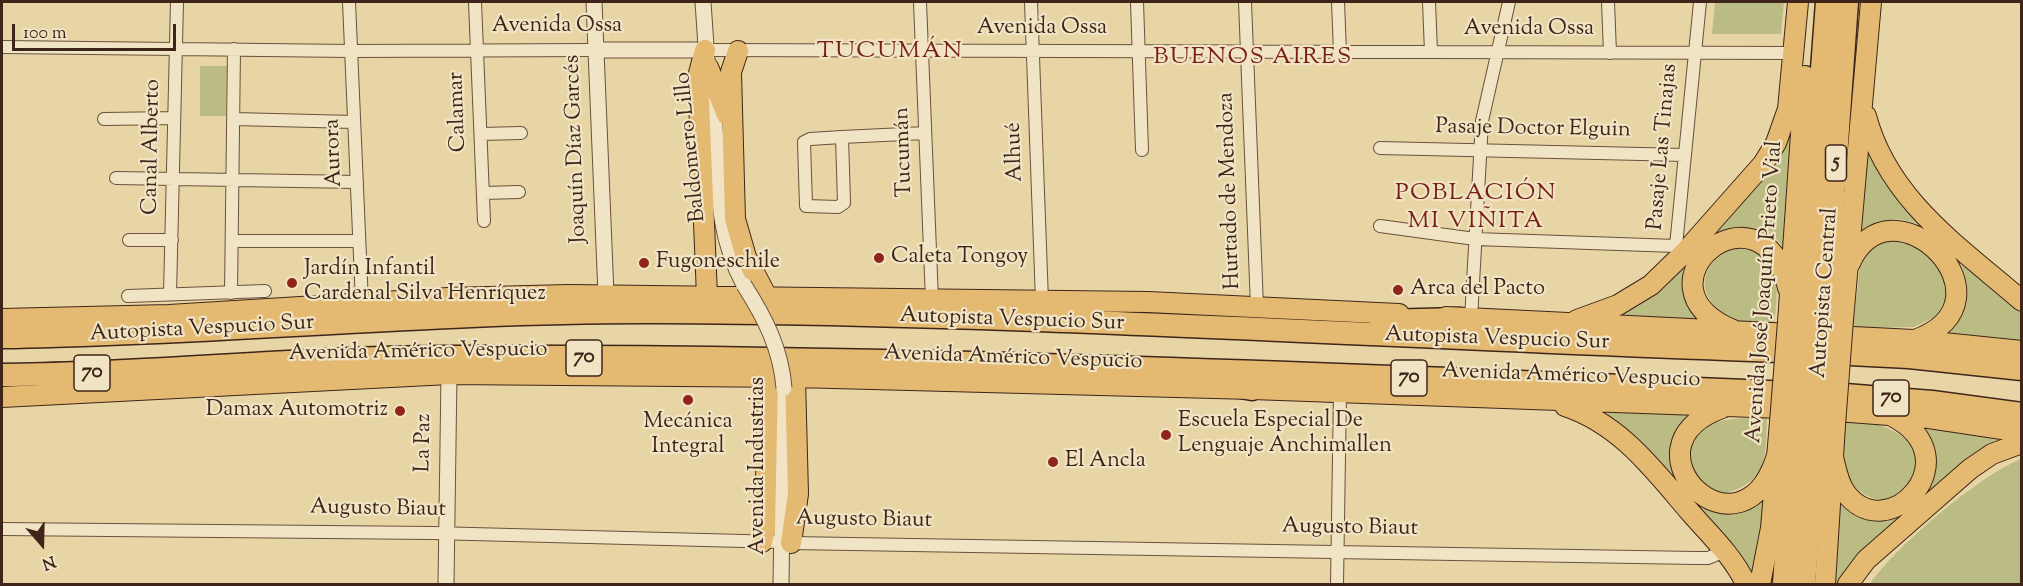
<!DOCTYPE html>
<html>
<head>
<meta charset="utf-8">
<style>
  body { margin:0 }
  #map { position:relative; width:2023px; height:586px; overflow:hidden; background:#e8d5a5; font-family:"Sorts Mill Goudy",serif }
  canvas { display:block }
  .frame { position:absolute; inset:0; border:3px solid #3f2519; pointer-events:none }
  .north { position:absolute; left:12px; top:514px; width:60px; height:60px; -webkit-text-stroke:4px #f0e4c4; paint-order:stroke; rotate:160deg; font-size:16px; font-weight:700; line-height:24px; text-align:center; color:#3f2519 }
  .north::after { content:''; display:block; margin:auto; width:21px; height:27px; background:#3f2519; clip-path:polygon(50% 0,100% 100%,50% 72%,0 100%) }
  .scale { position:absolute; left:12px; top:24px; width:164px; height:27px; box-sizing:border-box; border:3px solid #3f2519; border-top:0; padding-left:8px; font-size:18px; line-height:21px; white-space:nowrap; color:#3f2519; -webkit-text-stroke:4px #f0e4c4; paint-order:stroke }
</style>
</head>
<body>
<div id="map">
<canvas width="2023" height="586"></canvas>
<div class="frame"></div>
<div class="north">N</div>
<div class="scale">100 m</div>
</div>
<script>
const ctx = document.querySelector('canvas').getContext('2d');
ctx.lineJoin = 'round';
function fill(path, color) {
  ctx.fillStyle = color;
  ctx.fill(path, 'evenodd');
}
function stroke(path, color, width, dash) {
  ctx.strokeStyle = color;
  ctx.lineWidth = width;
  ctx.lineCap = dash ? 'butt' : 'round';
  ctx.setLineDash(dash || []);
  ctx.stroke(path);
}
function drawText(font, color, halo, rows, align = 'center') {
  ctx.font = font + ' "Sorts Mill Goudy",serif';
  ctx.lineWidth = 4.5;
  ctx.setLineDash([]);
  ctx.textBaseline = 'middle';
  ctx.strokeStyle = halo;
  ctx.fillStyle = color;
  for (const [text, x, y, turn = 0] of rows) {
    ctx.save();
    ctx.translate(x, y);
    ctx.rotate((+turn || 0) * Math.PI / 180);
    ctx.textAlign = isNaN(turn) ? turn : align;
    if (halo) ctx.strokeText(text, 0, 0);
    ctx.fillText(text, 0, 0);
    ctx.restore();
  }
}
const green = new Path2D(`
  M1715,2H1784L1781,34H1712Z
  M200,66H227L226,116H200Z
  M1786,131H1799L1789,257C1785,251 1780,242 1775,238C1741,213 1712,246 1688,267L1710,324L1606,319L1638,303Z
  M1869,143L1885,183L1907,211L2021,310V343L1945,334C1968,319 1971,298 1964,273C1962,268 1961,260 1958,256C1944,239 1913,215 1890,220C1875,224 1867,234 1857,245Z
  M1884,241H1914L1945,273L1949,293L1937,316L1914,327L1853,328L1860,265L1865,253Z
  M1735,248C1783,249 1779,289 1774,325C1763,325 1747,327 1736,323C1731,322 1726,316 1721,312C1693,289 1703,260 1735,248Z
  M1597,409L1694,414L1683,424L1694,497L1764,493L1756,584L1736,554L1636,437Z
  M1767,417C1766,458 1768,483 1722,494L1697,483L1686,458C1689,451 1692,443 1696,436C1708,416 1746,419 1767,417Z
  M1846,417C1875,420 1940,441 1915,483C1910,492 1897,497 1888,499C1878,501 1870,498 1862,493C1837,476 1843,442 1846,417Z
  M1912,424L2011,438L1841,584H1832L1837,488C1842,496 1849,510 1857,514C1882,528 1931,507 1932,476C1932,465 1917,436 1912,424Z
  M2021,459V584H1870C1895,547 1980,475 2021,459Z`);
const minor = new Path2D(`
  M349,2L362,303
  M475,2L484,221
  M920,2L932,300
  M1031,2L1042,301
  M1137,2L1142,150
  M1245,2L1257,307
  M1338,2L1340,52
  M1429,2L1431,52
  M1608,2L1610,53
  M2,47L351,51L596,50
  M705,50L1795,53
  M104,119L174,118
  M234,119L354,122
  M481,134L521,133
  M842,137L844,203L838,207L806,206L804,142L810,139Z
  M842,137L925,133
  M1380,148L1685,155
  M116,178L357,182
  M483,193L519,192
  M1380,226L1475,239L1676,246L1700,2
  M129,240H172
  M232,241H359
  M231,293L234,49
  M170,294L177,2
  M128,296L265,291
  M1471,319L1482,121L1509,2
  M2,529L433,533L782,542
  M791,543L1696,558H1708L1725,551
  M1337,584L1340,392`);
const tertiary = new Path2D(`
  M594,2L606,295
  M703,2L707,61
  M596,50H705
  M711,88C722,157 709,220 744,285
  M446,584L449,374
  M781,584L784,388`);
const primary = new Path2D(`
  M705,50L698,77L707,296
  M738,51L731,72L735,219L746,257L767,297
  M708,67L727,115
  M1866,116C1888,200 1960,247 2022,301
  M1849,265C1890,169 2023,301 1915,340
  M1446,317L1914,340L2022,351
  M2,319L169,315L448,298L569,295L1148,302L1399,314
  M1577,320L1618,305L1651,285L1686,251L1763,164L1776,143L1788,109L1798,2
  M1843,320L1871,2
  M1788,322L1805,76
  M1733,330C1626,285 1762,173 1788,288
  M2,397L449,374L795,377L1252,389L1810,409L1929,418L2022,432
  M1565,406C1620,424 1653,469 1690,512C1710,535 1733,556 1746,584
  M1722,408C1614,447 1744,574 1778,452
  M1833,457C1836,469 1838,482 1845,492C1887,550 1974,458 1892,416
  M762,542L765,529L768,377
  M791,543L798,494L795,377
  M1760,584L1771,528L1780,422
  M1825,584L1835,425
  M1848,584L1866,560L1970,469L1992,454L2022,443`);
const motorway = new Path2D(`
  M1381,321L1460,319
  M1803,323L1827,2
  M1824,325L1847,2
  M2,337C220,334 437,311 656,312C1041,313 1426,340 1810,352L1909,357L2022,369
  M2,375C150,374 298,357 446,357C913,355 1379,376 1845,395L1932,402L2022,414
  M1213,382L1252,389
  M1784,584L1795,423
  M1804,584L1816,424`);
const tertiaryBridge = new Path2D(`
  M744,285C765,318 781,349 784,388`);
const primaryBridge = new Path2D(`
  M1780,422L1788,322
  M1835,425L1843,320`);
const motorwayBridge = new Path2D(`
  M1795,423L1803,323
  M1816,424L1824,325`);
const markers = [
  [879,258,6,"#8f2418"],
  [644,263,6,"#8f2418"],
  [292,283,6,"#8f2418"],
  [1398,290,6,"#8f2418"],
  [688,400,6,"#8f2418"],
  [400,411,6,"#8f2418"],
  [1166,435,6,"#8f2418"],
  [1053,462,6,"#8f2418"]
];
const shields = [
  [1836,163,21],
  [584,358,36],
  [92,373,36],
  [1409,378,36],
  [1891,398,36]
];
const shieldNames = [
  ["5",1836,163],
  ["70",584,358],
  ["70",92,373],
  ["70",1409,378],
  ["70",1891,398]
];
const streetNames = [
  ["Avenida Ossa",557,27],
  ["Avenida Ossa",1042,29],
  ["Avenida Ossa",1529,30],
  ["Calamar",459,112,-92],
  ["Pasaje Doctor Elguin",1533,130,1],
  ["Canal Alberto",153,147,-89],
  ["Baldomero Lillo",692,147,-96],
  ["Pasaje Las Tinajas",1664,147,-85],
  ["Joaquín Díaz Garcés",577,149,-92],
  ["Tucumán",905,152,-92],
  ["Alhué",1016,152,-92],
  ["Aurora",335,153,-92],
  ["Hurtado de Mendoza",1231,191,-92],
  ["Avenida José Joaquín Prieto Vial",1766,292,-86],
  ["Autopista Central",1826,293,-86],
  ["Autopista Vespucio Sur",1012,321,2],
  ["Autopista Vespucio Sur",202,330,-3],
  ["Autopista Vespucio Sur",1497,340,2],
  ["Avenida Américo Vespucio",418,353,-1],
  ["Avenida Américo Vespucio",1013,359,2],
  ["Avenida Américo Vespucio",1571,377,2],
  ["La Paz",425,443,-89],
  ["Avenida Industrias",759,466,-90],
  ["Augusto Biaut",378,510,1],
  ["Augusto Biaut",864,521,1],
  ["Augusto Biaut",1350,529,1]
];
const poiNames = [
  ["Caleta Tongoy",891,258],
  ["Fugoneschile",656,263],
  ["Jardín Infantil",304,270],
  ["Cardenal Silva Henríquez",304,295],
  ["Arca del Pacto",1410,290],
  ["Damax Automotriz",388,411,"right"],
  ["Escuela Especial De",1178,422],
  ["Lenguaje Anchimallen",1178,447],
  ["Mecánica",688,423,"center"],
  ["Integral",688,448,"center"],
  ["El Ancla",1065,462]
];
const neighbourhoodNames = [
  ["TUCUMÁN",890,53],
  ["BUENOS AIRES",1253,59],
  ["POBLACIÓN",1476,195],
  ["MI VIÑITA",1476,223]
];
fill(green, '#babc83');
stroke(minor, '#69513c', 14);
stroke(tertiary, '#69513c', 17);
stroke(primary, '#3f2519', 22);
stroke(motorway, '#3f2519', 25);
stroke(minor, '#f0e4c4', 12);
stroke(tertiary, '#f0e4c4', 15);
stroke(primary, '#e4ba72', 20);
stroke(motorway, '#e4ba72', 22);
stroke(tertiaryBridge, '#69513c', 17, []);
stroke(primaryBridge, '#3f2519', 22, []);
stroke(motorwayBridge, '#3f2519', 25, []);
stroke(tertiaryBridge, '#f0e4c4', 15);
stroke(primaryBridge, '#e4ba72', 20);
stroke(motorwayBridge, '#e4ba72', 22);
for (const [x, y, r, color] of markers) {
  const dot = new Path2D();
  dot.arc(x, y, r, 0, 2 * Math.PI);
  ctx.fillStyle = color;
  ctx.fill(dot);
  stroke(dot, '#f0e4c4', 2);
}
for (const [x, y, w] of shields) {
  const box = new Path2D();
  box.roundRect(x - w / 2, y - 18, w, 36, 4.5);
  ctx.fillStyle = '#f0e4c4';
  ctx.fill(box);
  stroke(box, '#3f2519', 1.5);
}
drawText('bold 21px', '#3f2519', null, shieldNames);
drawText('22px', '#3f2519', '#f0e4c4', streetNames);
drawText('22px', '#3f2519', '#f0e4c4', poiNames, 'left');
ctx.letterSpacing = '1.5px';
drawText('24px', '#7a1f14', '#f0e4c4', neighbourhoodNames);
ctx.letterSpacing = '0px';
</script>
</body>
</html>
